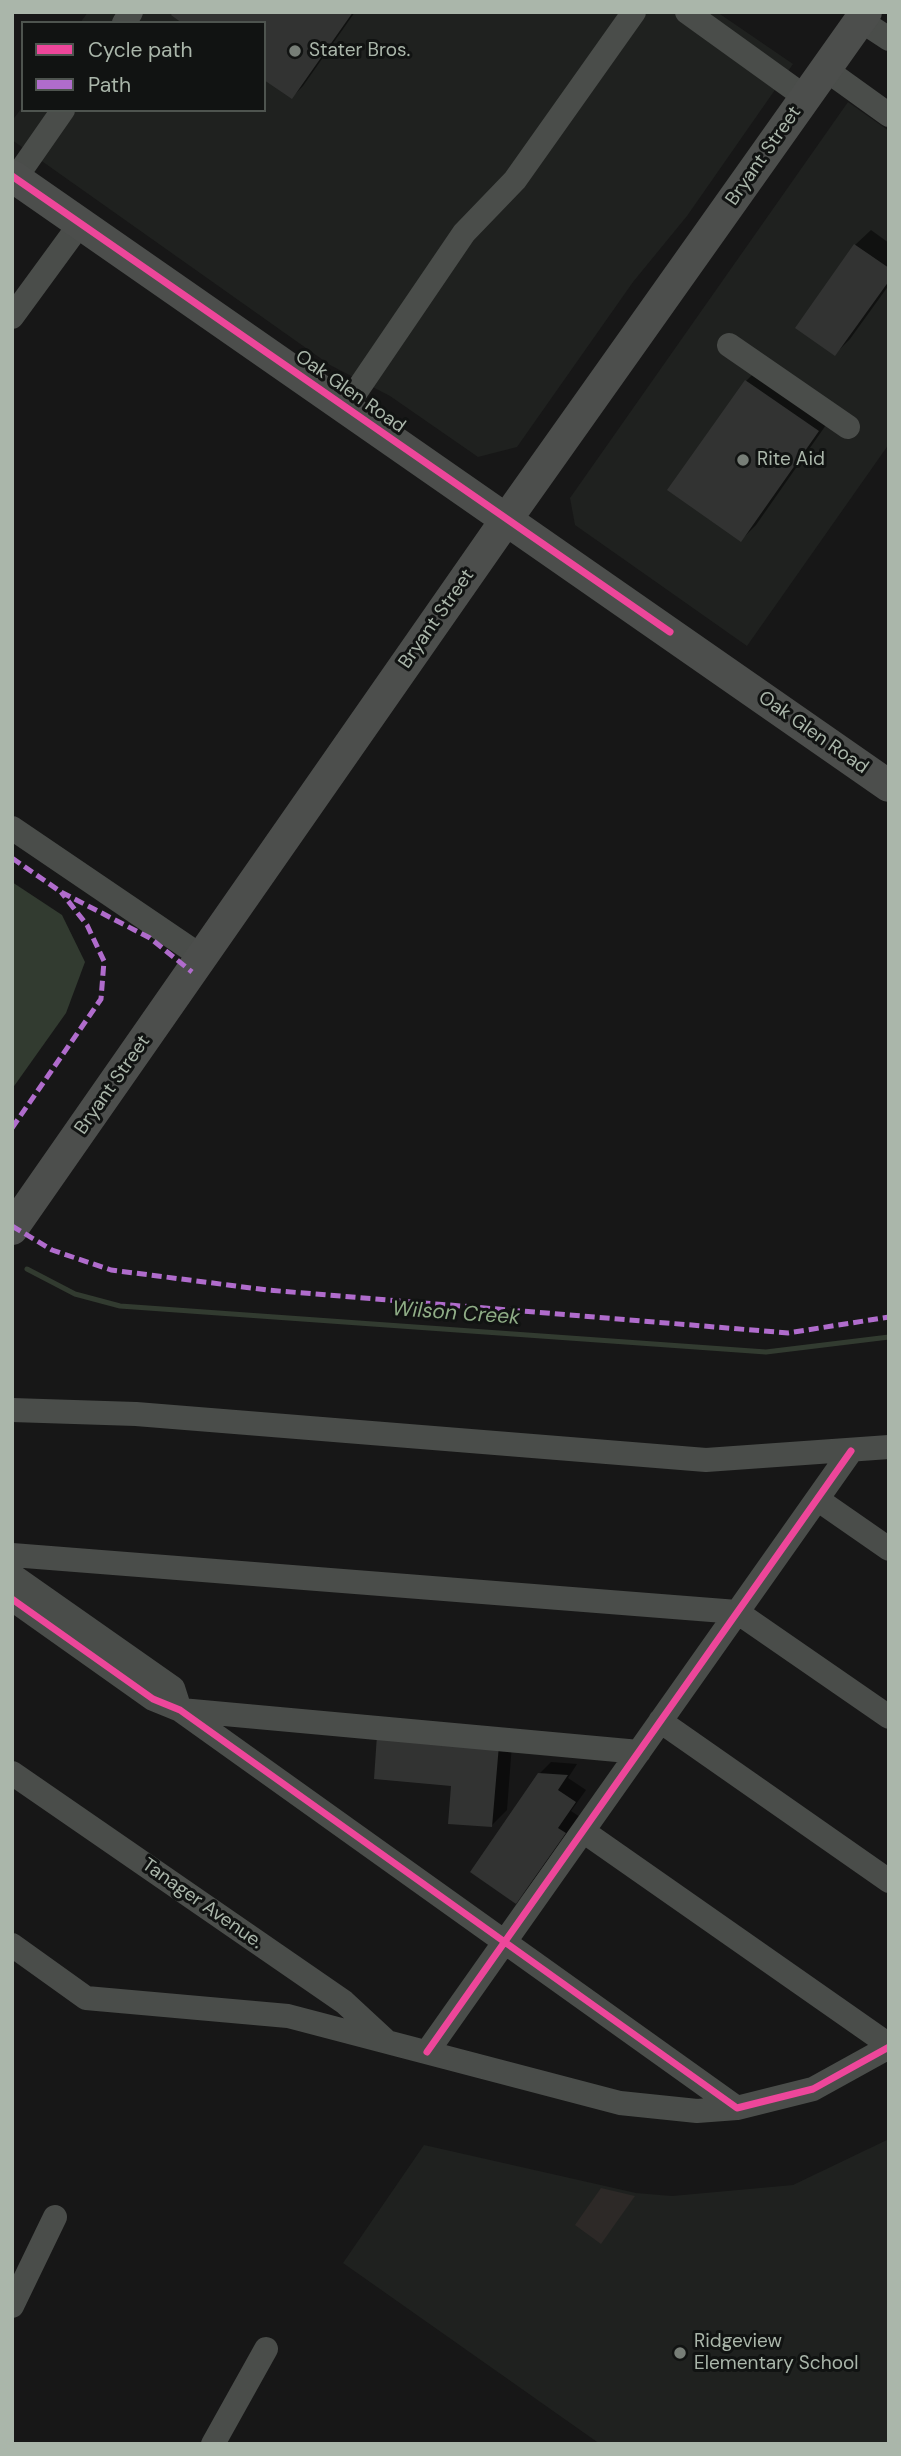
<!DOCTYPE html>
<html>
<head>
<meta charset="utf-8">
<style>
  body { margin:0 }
  #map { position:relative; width:901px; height:2456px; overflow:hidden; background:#171717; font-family:"DM Sans",sans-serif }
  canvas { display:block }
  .frame { position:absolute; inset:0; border:14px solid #aab6aa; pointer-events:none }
  .legend { position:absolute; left:21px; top:21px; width:245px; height:91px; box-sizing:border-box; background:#111312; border:2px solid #4e544f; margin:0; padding:9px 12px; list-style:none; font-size:21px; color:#aab6aa }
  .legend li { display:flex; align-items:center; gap:14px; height:35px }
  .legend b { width:35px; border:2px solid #4e544f }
</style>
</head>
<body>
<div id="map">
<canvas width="901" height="2456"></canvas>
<div class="frame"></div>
<ul class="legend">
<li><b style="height:9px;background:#ed469a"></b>Cycle path</li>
<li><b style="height:9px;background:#b06ccc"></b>Path</li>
</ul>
</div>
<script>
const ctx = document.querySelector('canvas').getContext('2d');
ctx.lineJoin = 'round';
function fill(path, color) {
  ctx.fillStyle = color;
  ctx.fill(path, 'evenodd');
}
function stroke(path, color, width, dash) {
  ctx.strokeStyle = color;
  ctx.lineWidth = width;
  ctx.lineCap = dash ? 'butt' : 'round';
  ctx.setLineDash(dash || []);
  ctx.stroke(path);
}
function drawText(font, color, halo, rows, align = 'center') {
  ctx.font = font + ' "DM Sans",sans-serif';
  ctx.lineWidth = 6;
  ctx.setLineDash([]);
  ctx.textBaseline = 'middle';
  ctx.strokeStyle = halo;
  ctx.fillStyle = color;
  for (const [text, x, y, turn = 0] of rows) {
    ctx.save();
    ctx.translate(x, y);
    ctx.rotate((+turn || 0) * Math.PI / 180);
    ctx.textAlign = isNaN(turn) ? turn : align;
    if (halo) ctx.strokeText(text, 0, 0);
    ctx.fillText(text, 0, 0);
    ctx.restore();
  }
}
const built = new Path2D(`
  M88,12H717L793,64L687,216L633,282L517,447L478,457L390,396L330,365L12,140V121L23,106V110H264V23H80Z
  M848,102L889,131V444L747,646L575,525L570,498Z
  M889,2139V2444H600L343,2263L424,2145L636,2193L672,2196L793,2185Z`);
const green = new Path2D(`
  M601,2188L635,2196L601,2244L575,2225Z`);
const water = new Path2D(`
  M12,882L62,915L85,962L66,1013L12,1089Z`);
const shadow = new Path2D(`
  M175,12H355L303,86L292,97L264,23Z
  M871,230L889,243V285L850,339L835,354L855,245Z
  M761,366L833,415L756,525L741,540L746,381Z
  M513,1731L507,1810L492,1825L453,1784Z
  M551,1762L577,1764L568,1778L586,1790L571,1811L580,1817L530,1887L515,1902L539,1774Z`);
const stream = new Path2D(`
  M27,1269L75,1294L120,1306L766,1352L889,1337`);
const building = new Path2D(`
  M173,12H353L292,99L264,80V23H182L171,15Z
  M854,244L889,268V281L835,356L795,328Z
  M745,380L819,431L741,542L667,490Z
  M377,1735L499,1745L492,1827L448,1824L451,1786L374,1779Z
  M538,1773L568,1775L558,1790L576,1802L558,1828L566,1833L516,1904L470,1872Z`);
const minor = new Path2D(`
  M687,12L805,97
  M860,20L889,39
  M124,23L131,12
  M825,69L889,115
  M15,179L63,110
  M12,317L80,224
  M729,345L848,427
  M345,408L464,233L515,180L634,12
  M12,828L202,957
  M12,1410L136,1414L706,1460L889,1447
  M817,1499L889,1549
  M12,1555L737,1612L889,1717
  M12,1575L173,1688L180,1710
  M12,1599L153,1699L180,1710L737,2108L813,2089L889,2047
  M181,1710L639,1752
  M660,1721L889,1881
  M12,1773L344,2002L384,2039
  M583,1831L889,2045
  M12,1945L86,1998L288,2016L620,2103L697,2111L737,2108
  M427,2052L851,1451
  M12,2306L55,2217
  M213,2444L266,2349`);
const major = new Path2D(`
  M12,176L889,786
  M12,1229L506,520L866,12`);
const quiet = new Path2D(`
  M12,858L61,892L150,938L192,972
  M12,1128L101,999L104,961L87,925L61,892
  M12,1226L52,1250L111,1270L267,1290L788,1333L889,1317`);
const cycleway = new Path2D(`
  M12,176L670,632
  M12,1599L153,1699L180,1710L737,2108L813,2089L889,2047
  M427,2052L851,1451`);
const markers = [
  [295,51,7,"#777e77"],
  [743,460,7,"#777e77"],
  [680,2353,7,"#777e77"]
];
const poiNames = [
  ["Stater Bros.",309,51],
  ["Rite Aid",757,460],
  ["Ridgeview",694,2342],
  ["Elementary School",694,2364]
];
const streetNames = [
  ["Bryant Street",764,156,-55],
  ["Oak Glen Road",350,392,35],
  ["Bryant Street",437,619,-55],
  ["Oak Glen Road",813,733,35],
  ["Bryant Street",113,1085,-55],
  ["Tanager Avenue.",202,1904,35]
];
const waterNames = [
  ["Wilson Creek",456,1314,4]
];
fill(built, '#1f211f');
fill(green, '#2d2927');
fill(water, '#323b30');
fill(shadow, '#0007');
stroke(stream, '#323b30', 5);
fill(building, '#323332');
stroke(minor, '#4a4d4a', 24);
stroke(major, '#4c4e4c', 32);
stroke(quiet, '#b06ccc', 5, [10, 5]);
stroke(cycleway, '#ed469a', 7);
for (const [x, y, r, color] of markers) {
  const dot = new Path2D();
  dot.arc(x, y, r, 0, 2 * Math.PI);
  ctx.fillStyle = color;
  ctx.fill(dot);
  stroke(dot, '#111312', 2.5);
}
drawText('19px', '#aab6aa', '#111312', poiNames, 'left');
drawText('19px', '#aab6aa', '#111312', streetNames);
drawText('italic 21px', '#8fad86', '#111312', waterNames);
</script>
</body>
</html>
